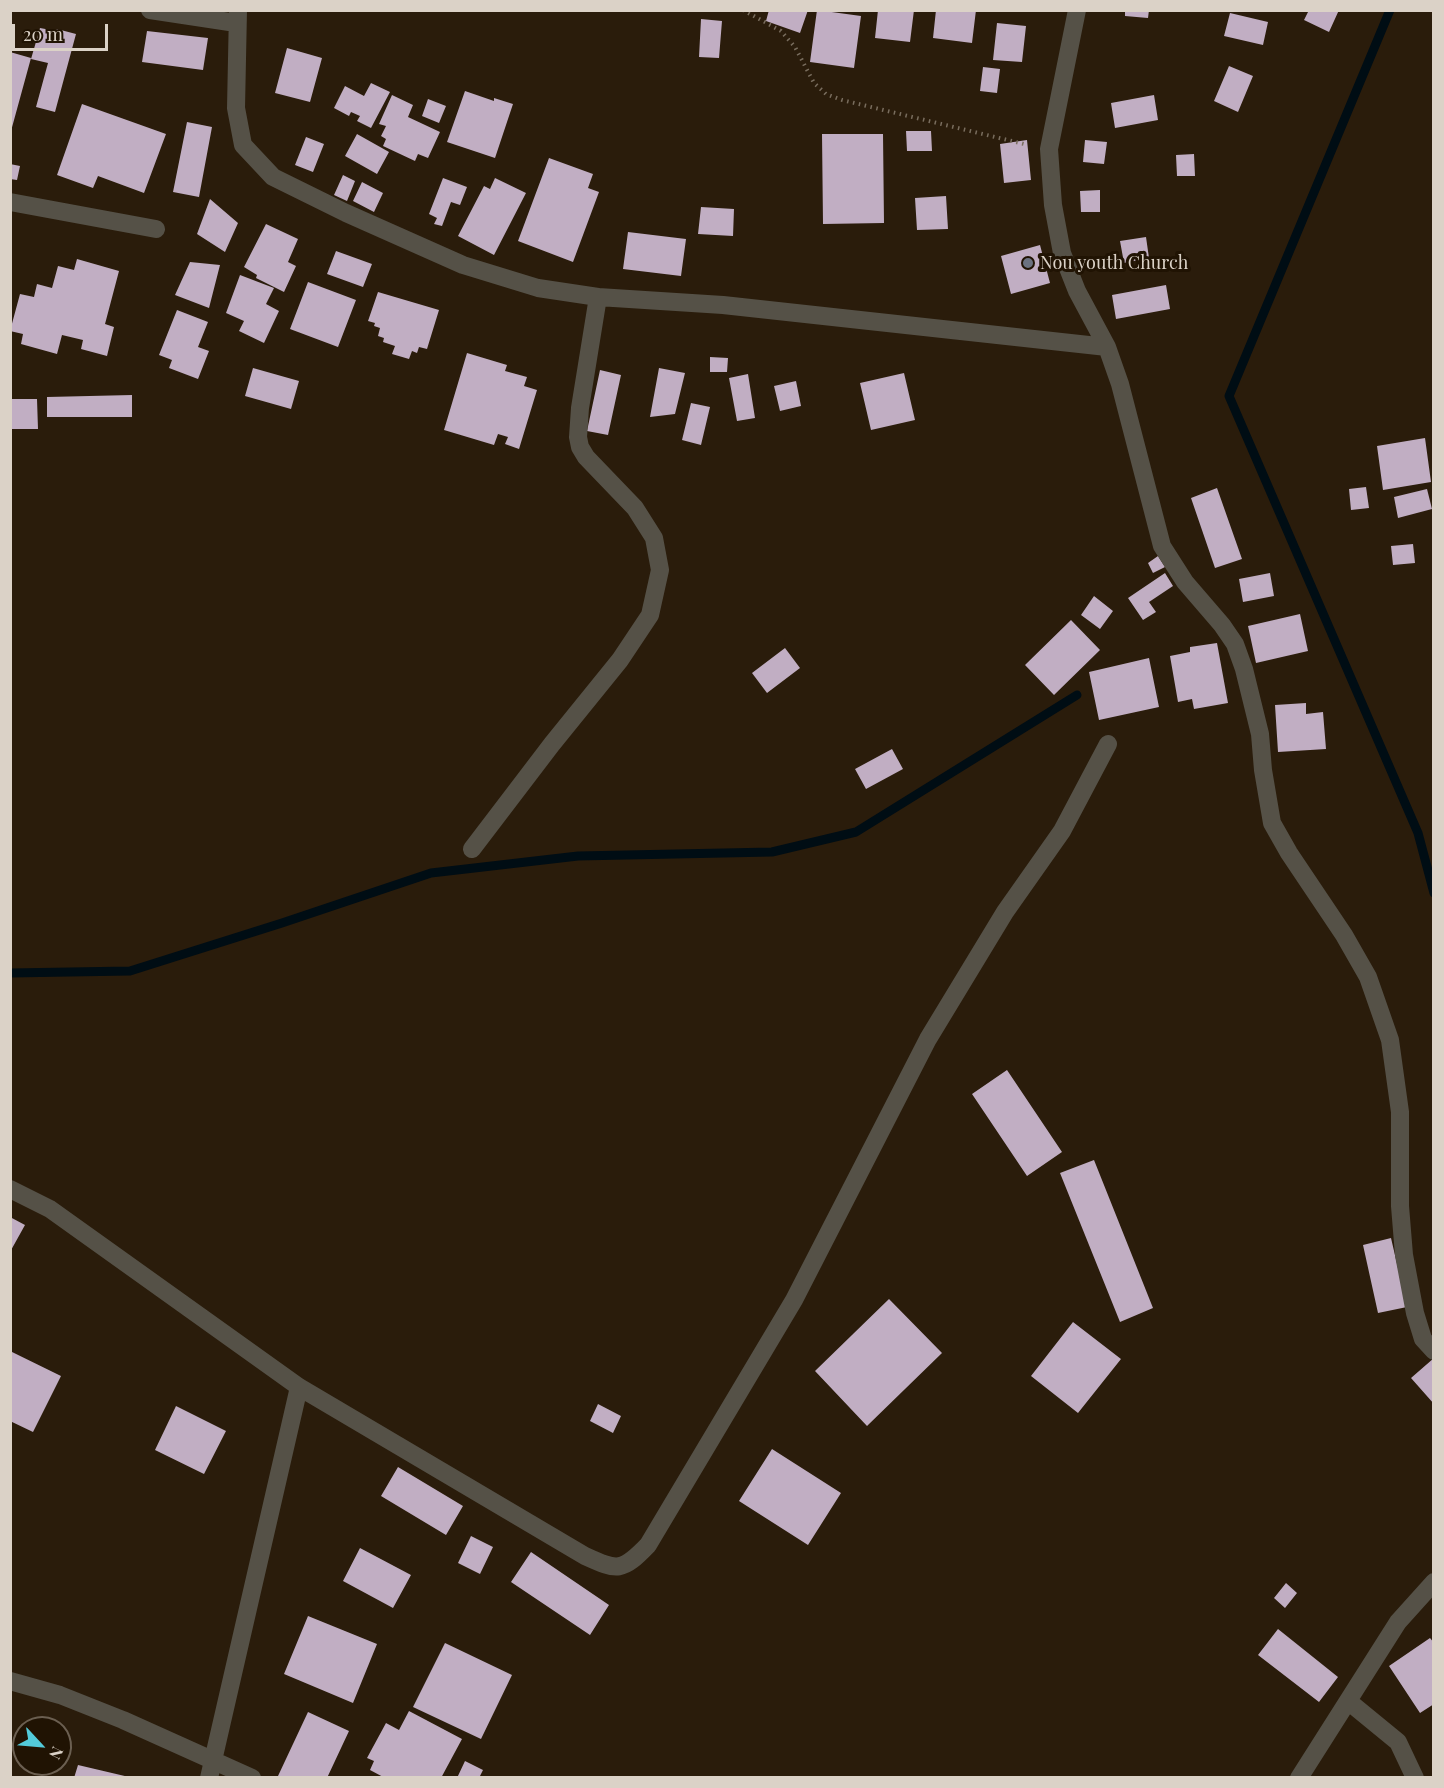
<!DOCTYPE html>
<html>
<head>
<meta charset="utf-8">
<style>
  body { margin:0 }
  #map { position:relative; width:1444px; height:1788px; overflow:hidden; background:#2a1c0b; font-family:"Playfair Display",serif }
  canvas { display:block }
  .frame { position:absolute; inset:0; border:12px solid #dbd2c7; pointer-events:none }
  .north { position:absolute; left:12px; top:1716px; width:60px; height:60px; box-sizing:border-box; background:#201303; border:2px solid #6b5f51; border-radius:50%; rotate:116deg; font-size:16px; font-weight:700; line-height:24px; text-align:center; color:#dbd2c7 }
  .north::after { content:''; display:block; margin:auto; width:21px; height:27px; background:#53cbdb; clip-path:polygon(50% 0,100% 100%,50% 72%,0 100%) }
  .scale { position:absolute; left:12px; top:24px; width:96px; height:27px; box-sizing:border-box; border:3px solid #dbd2c7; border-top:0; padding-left:8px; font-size:18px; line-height:21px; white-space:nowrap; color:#dbd2c7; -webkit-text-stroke:4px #201303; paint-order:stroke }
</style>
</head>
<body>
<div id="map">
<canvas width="1444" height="1788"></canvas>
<div class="frame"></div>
<div class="north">N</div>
<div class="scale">20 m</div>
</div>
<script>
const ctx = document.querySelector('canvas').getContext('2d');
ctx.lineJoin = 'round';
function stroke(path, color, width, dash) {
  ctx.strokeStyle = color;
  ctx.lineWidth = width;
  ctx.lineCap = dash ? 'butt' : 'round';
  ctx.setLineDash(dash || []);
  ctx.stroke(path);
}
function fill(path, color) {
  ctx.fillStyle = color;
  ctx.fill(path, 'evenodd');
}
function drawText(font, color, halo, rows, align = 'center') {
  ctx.font = font + ' "Playfair Display",serif';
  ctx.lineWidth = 6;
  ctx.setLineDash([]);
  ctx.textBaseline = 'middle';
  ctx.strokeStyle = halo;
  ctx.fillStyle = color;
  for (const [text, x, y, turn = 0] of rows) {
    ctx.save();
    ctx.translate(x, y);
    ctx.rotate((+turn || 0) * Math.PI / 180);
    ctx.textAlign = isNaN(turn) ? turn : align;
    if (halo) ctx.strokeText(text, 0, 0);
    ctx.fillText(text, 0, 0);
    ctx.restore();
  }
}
const stream = new Path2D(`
  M1390,10L1229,396L1418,833L1434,893
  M10,973L130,971L282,923L431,873L578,856L772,852L856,832L1077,695`);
const building = new Path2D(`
  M769,10H808L800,33L766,21Z
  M817,10L861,16L854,68L810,62Z
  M878,10H914L910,42L875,38Z
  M936,10H976L972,43L933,38Z
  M1125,10H1149L1148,18L1125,16Z
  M1309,10H1339L1329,32L1304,20Z
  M1230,13L1268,22L1263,45L1224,36Z
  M701,19L722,21L719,58L699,57Z
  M997,23L1026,26L1022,62L993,60Z
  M40,28L56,31L57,29L76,34L55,112L36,107L48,63L31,59Z
  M147,31L208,38L203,70L142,62Z
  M287,48L322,58L310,102L275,93Z
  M10,52L31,58L11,131H10Z
  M1229,66L1253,76L1238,112L1214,101Z
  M983,67L1000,69L997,93L980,91Z
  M371,83L390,92L371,128L357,121L360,116L351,112L349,116L334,108L345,86L364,96Z
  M465,91L494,101V98L513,104L495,158L447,142Z
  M392,95L413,105L408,117L440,132L428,158L418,154L415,161L383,146L386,139L381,136L386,126L379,124Z
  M1154,95L1158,120L1115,128L1111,103Z
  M428,99L446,106L439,123L422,116Z
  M82,104L166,134L144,193L98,176L93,188L57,175Z
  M187,122L212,127L199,197L173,192Z
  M906,131H931L932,151H907Z
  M357,134L389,152L377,174L345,156Z
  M822,134H883L884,223L823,224Z
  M306,137L324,144L313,172L295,165Z
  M1027,140L1031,180L1004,183L1000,144Z
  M1085,140L1107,142L1104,164L1083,162Z
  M1194,154L1195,176H1177L1176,155Z
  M549,158L593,174L588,188L599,192L573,262L518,241Z
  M10,164L20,166L17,180L10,179Z
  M343,175L355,181L347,201L334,195Z
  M443,178L467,187L460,205L451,202L442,226L434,224L437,218L429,214Z
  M495,178L526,193L494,255L458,236L484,186L490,189Z
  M362,182L383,193L374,212L353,201Z
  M1100,190V212H1081L1080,191Z
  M946,196L948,229L917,230L915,198Z
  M210,199L238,223L225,252L197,234Z
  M701,207L734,209L733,236L698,234Z
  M266,224L298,239L288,262L296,266L284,292L256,278L257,275L244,267Z
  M628,232L686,239L681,276L623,269Z
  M1146,237L1149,258L1124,263L1120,241Z
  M1040,245L1050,283L1011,294L1001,256Z
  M336,251L372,264L363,287L327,274Z
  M77,259L119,271L105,324L114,327L107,356L81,349L83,340L62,335L57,354L21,344L23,334L10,331L20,294L34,297L37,284L52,288L58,266L74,270Z
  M190,262L220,265L209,308L175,295Z
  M240,275L274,288L266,304L279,311L264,343L239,331L244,321L226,313Z
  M308,282L356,300L338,347L290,329Z
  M1166,285L1170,309L1116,319L1112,295Z
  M378,292L439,310L427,349L419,347L417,353L412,351L409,359L392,354L395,346L383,342L384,338L378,336L380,328L374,326L375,323L368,321Z
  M177,310L208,322L198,347L209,351L198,379L169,368L172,360L159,355Z
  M467,353L507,365L505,371L527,377L524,386L537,390L519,449L505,444L508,437L498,434L494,445L444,430Z
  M710,357L728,358L727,372H710Z
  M253,368L299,381L291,409L245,396Z
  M659,368L685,373L675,414L650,417Z
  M600,370L621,375L608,435L587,431Z
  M904,373L915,420L871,430L860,383Z
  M748,374L755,418L737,421L729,378Z
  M796,381L801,406L780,411L774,386Z
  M132,395V417H47V397Z
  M10,399H37L38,429H10Z
  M691,403L710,407L701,445L682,440Z
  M1425,438L1431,482L1383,490L1377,446Z
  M1366,487L1369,508L1351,510L1349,489Z
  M1217,488L1242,559L1215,568L1191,498Z
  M1427,489L1432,509L1398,518L1394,497Z
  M1413,544L1415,563L1393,565L1391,546Z
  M1158,556L1165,567L1153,573L1148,563Z
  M1165,573L1173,586L1149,602L1156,612L1143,620L1128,598Z
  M1270,573L1274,596L1243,602L1239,579Z
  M1094,596L1113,611L1100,629L1081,615Z
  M1300,614L1308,651L1256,663L1248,626Z
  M1071,620L1100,650L1054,695L1025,665Z
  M1217,643L1228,703L1194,709L1192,699L1178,702L1170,656L1190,652V647Z
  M785,648L800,668L767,693L752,673Z
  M1149,658L1159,707L1099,720L1089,672Z
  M1306,703V714L1323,712L1326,749L1278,752L1275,705Z
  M892,749L903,769L866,789L855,769Z
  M1007,1070L1062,1152L1027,1176L972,1094Z
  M1094,1160L1153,1308L1120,1322L1060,1173Z
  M10,1217L25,1225L10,1252Z
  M1391,1238L1407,1307L1378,1313L1363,1245Z
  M889,1299L942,1353L867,1426L815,1371Z
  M1073,1322L1121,1359L1078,1413L1031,1376Z
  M10,1351L61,1376L33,1432L10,1421Z
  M1434,1358V1404L1411,1378Z
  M598,1404L621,1416L613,1433L590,1421Z
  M176,1406L226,1431L204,1474L155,1450Z
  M772,1449L841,1493L808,1545L739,1501Z
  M398,1467L463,1506L446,1535L381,1496Z
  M471,1536L493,1547L480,1574L458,1563Z
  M360,1548L411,1575L393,1608L343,1581Z
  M531,1552L609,1605L590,1635L511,1582Z
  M1286,1583L1297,1593L1285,1608L1274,1598Z
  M308,1616L377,1644L353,1703L284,1674Z
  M1278,1629L1338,1677L1319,1702L1258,1655Z
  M1430,1638L1434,1643V1704L1420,1713L1389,1666Z
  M445,1643L512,1675L481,1739L413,1707Z
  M409,1711L462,1739L441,1778H385L370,1770L374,1761L367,1758L386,1723L399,1730Z
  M308,1712L349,1731L327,1778H282L278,1776Z
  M465,1761L483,1770L479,1778H457Z
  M78,1765L129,1777V1778H74Z`);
const path = new Path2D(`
  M743,10L781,31L795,47L814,83L826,94L842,100L1024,144`);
const street = new Path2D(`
  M150,10L236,23
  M238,10L236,108L243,145L273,177L346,213L463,265L538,288L598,297L723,305L1107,347L1120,384L1162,546L1185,582L1222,625L1235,644L1244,669L1260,734L1263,770L1272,823L1289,853L1344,935L1368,977L1390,1040L1400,1112V1206L1404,1255L1415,1313L1423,1339L1434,1351
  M1077,10L1049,149L1053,205L1062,253L1077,291L1107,347
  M10,202L156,229
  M472,849L552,744L620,660L650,615L660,570L654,538L635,508L586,457L580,447L578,437L580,408L598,297
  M10,1189L50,1209L299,1387L585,1556C618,1571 622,1572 648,1545L794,1300L928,1039L1005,912L1062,831L1108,744
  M10,1681L60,1695L123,1720L252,1778
  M1348,1701L1398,1742L1415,1778
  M209,1778L299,1387
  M1299,1778L1398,1622L1434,1582`);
const markers = [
  [1028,263,6,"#6b7280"]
];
const poiNames = [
  ["Nou youth Church",1040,263]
];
stroke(stream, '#000d14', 9);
fill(building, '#c1aec3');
stroke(path, '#796d5e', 4, [1.5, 4.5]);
stroke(street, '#555147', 18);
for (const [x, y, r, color] of markers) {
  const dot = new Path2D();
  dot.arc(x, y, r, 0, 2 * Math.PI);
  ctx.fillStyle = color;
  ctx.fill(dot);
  stroke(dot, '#201303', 2);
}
drawText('18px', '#dbd2c7', '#201303', poiNames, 'left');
</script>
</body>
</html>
